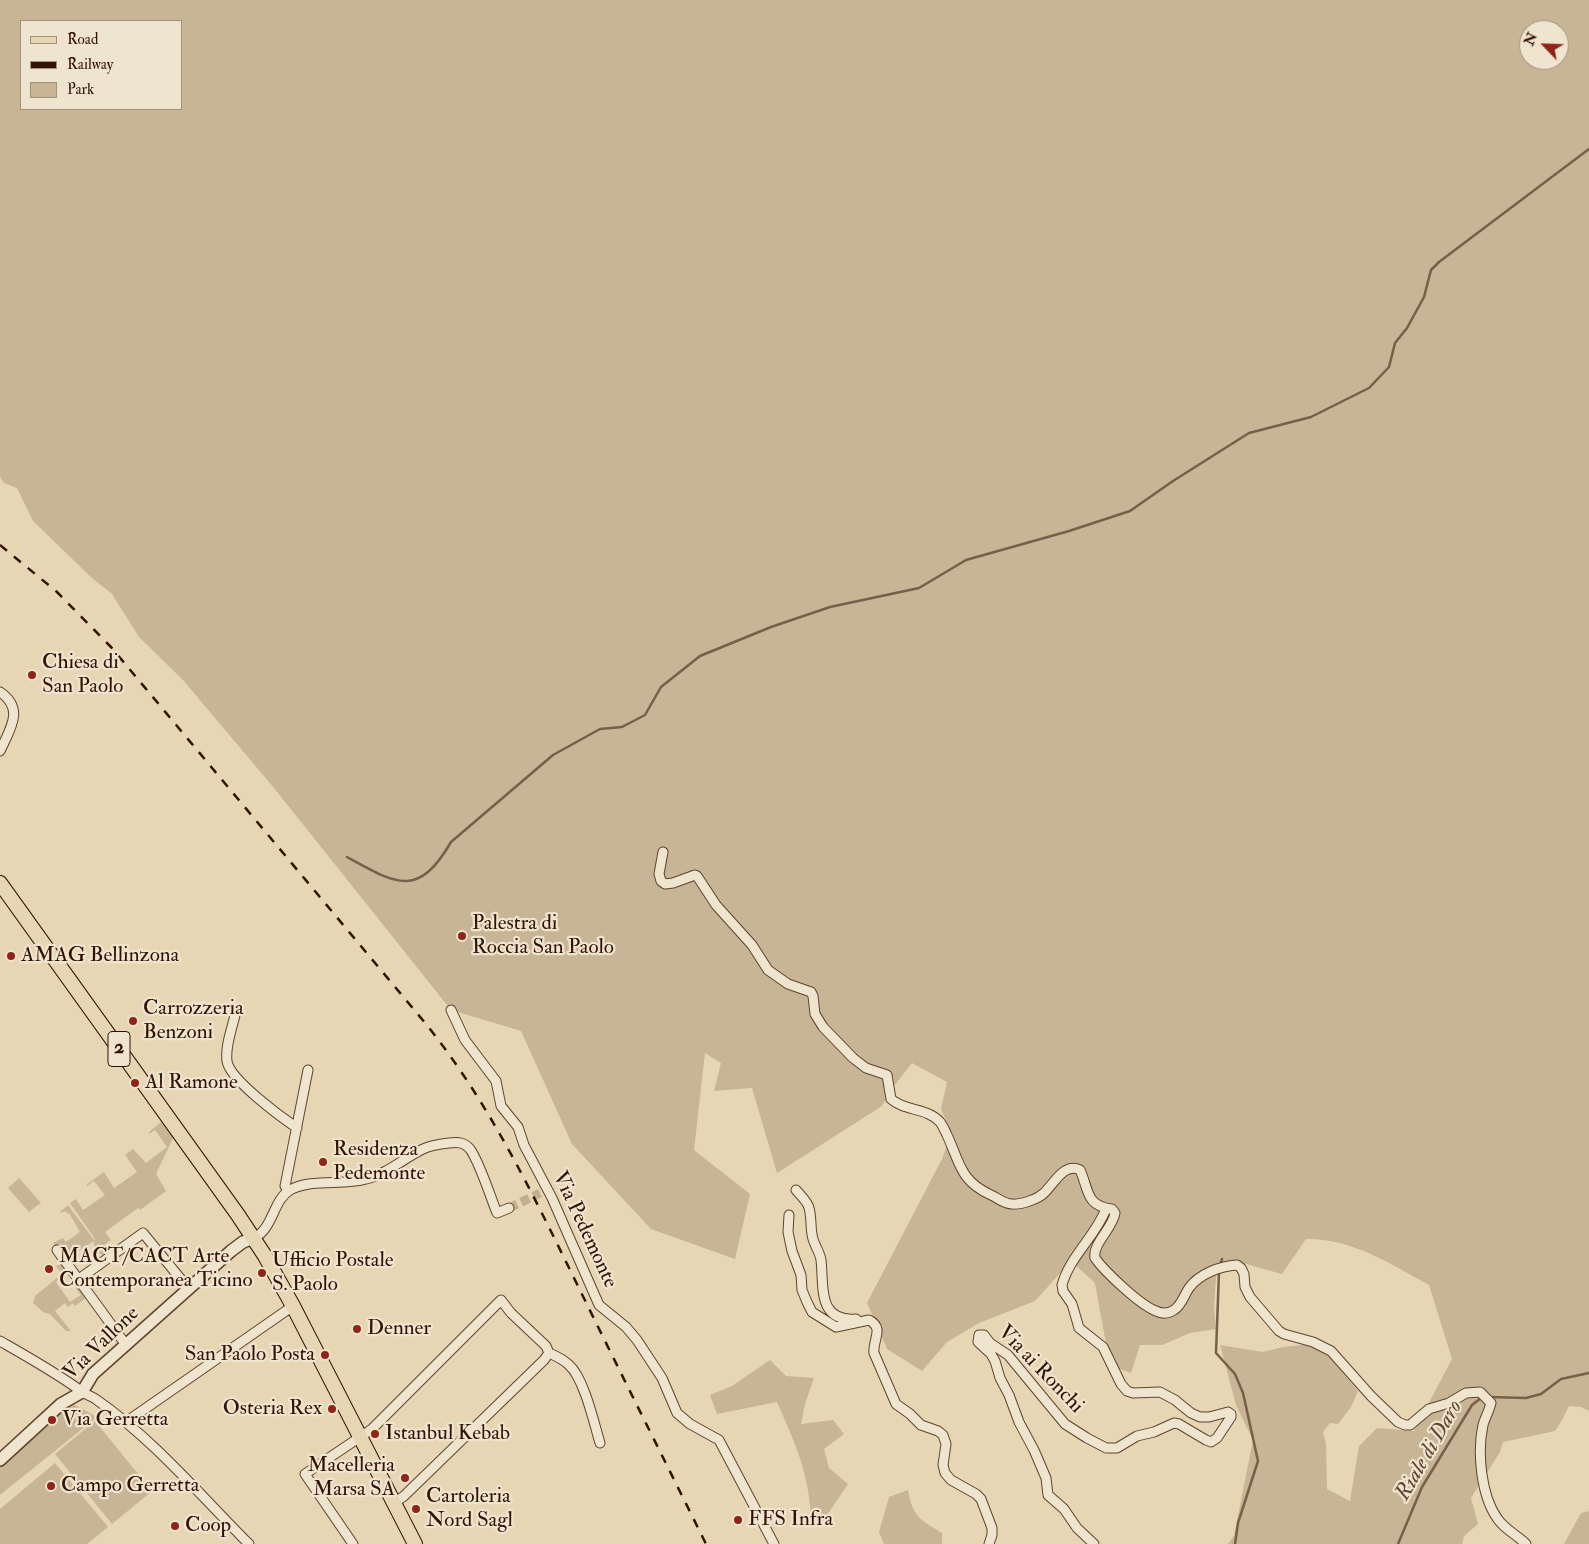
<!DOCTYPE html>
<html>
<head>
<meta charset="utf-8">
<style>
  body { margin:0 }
  #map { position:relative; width:1589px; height:1544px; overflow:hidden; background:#e6d6b4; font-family:"IM FELL Double Pica",serif }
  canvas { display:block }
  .legend { position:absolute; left:20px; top:20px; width:162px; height:90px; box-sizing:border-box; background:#efe4ce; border:1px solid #a3907d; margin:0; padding:6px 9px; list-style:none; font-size:15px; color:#311203 }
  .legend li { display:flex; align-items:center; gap:10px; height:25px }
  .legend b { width:25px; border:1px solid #a3907d }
  .north { position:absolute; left:1519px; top:20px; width:50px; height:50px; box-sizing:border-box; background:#efe4ce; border:1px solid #a3907d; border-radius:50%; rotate:294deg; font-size:14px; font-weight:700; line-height:20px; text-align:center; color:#311203 }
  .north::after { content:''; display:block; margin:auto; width:18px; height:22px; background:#8f2418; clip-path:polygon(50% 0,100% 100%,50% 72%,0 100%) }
</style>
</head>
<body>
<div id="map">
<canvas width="1589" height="1544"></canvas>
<ul class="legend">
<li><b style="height:6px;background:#e6d6b4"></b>Road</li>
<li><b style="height:6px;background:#311203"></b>Railway</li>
<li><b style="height:14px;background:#c7b596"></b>Park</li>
</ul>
<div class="north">N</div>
</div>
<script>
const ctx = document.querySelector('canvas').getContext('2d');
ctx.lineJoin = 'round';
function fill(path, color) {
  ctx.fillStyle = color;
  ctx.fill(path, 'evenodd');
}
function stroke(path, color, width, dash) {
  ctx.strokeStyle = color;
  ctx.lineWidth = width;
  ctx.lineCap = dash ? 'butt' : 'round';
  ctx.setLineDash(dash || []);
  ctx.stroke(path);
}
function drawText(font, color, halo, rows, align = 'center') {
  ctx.font = font + ' "IM FELL Double Pica",serif';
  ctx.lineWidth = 4.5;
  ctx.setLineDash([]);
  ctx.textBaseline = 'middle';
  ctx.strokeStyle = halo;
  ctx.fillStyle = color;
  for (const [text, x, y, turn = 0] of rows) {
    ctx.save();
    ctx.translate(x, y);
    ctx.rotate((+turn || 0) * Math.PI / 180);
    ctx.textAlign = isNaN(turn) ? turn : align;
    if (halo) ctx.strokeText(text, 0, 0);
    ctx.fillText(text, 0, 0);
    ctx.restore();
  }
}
const green = new Path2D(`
  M0,0H1589V1411L1581,1407L1569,1406L1561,1422L1555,1431L1503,1442L1500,1452L1471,1498L1478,1524L1464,1536L1462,1544H1228L1234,1536L1253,1440L1236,1405L1220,1345L1263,1352L1283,1347L1319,1343L1358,1391L1351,1407L1338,1424L1330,1423L1323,1432L1326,1444L1327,1489L1350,1501L1359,1446L1377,1428L1414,1431L1452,1359L1429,1285C1391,1264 1351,1238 1306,1239L1282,1274L1239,1262L1217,1265L1214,1307L1216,1329L1190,1333L1162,1345H1140L1131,1373L1110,1366L1095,1283L1071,1261L1035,1301L979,1323L947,1342L922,1371L887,1349L867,1303L942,1159L951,1133L941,1109L947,1082L912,1063L894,1086L882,1106L777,1173L752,1088L714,1091L721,1063L705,1053L694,1150L750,1194L735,1259L651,1229L572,1144L521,1031L451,1010L274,788L183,680L139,637L112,594L92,578L33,521L17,488L4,483L0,477ZM21,21H181V109H21ZM1529,30H1559V60H1529Z
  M161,1122H163L174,1136L156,1174L166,1191L140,1210L138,1208L105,1232L111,1240L105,1244L110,1252L104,1257C99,1252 93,1248 94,1241L67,1258H65L53,1243L63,1238L66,1242L80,1232L69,1213L68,1214L65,1211L61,1213L60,1212L68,1205L94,1240L95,1239L70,1203L76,1199L83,1210L105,1195L94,1181L87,1186L86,1185L104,1172L114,1188L137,1172L125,1155L133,1149L146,1163L167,1147L155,1130L149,1134V1132Z
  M19,1178L41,1203L29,1212L8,1188Z
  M63,1264L67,1267L63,1275L56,1282L70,1302L81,1295L76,1289L79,1286L87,1297L75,1306L73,1303L68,1307L65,1303L55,1311L71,1331H66L50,1314L43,1312L33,1303L35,1296L62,1274L56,1266Z
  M770,1360L786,1376L814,1378L805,1404L801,1424L833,1420L844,1434L824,1449L829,1468L848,1484L823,1521L811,1518C809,1473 795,1443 777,1402L717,1414L710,1395L732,1386Z
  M71,1403L97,1417L0,1495V1460Z
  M95,1421L152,1491L112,1524L55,1454Z
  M55,1463L108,1527L87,1544H0V1509Z
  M908,1490C913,1517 919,1519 942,1533V1544H884L879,1532L889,1497Z
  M1589,1511V1544H1564L1581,1513Z`);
const stream = new Path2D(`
  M347,857C396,884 418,899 451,842L553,755L600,729L622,727L645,715L661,687L700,656L771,627L830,607L919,588L966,560L1069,531L1130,511L1173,481L1249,433L1311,417L1369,388L1389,367L1395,343L1407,328L1424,297L1431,270L1439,262L1589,149
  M1220,1266L1222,1259
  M1219,1272L1216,1353L1235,1374L1243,1393L1258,1461L1238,1523L1235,1544
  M1489,1397L1526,1398L1541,1394L1561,1379L1589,1373
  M1398,1544L1422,1487L1472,1405L1481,1398`);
const minorTunnel = new Path2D(`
  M509,1208L540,1193`);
const minor = new Path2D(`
  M0,692C25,709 10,729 0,751
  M663,852L659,874L661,881L665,884L673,883L695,875L697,876L716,905L752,945L768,970L788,984L811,992L813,996L815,1014L823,1027L853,1058L866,1068L887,1075L891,1099C904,1111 928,1108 940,1122C943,1126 945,1131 947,1135C960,1163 960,1181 991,1195C998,1198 1004,1204 1012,1204C1021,1205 1038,1199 1044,1193C1054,1184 1064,1162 1080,1170C1089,1189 1085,1206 1112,1209L1115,1213C1113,1228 1092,1244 1095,1258C1105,1272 1140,1305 1156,1311C1162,1314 1168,1314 1174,1310C1182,1305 1184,1295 1189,1288C1199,1274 1220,1266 1237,1265L1241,1268L1244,1274L1245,1287L1250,1297L1279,1331L1284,1334L1313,1342L1331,1351L1371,1396L1398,1422L1405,1425H1410L1429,1409L1449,1403L1466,1393L1480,1392L1491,1403C1489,1411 1485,1418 1483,1425C1477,1452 1481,1495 1497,1518C1504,1529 1517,1535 1526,1544
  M451,1010L465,1040L496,1081L501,1106L518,1127L524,1145L552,1198L599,1305L626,1327L637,1340L662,1378L677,1413L690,1424L719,1440L774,1544
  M235,1015C232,1029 225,1046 227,1061C229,1079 281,1117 297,1128
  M796,1190C800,1195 808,1202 809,1208C812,1218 810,1229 813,1239C815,1246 820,1253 821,1260C824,1286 817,1322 856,1319
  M288,1191L285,1186L286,1181L308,1070
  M789,1215L788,1232L792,1251L801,1275L802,1290L807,1302L812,1312L836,1327L869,1320C885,1328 872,1341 874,1353L896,1404L910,1414L921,1425L938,1431L943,1435L946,1444L943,1465L945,1473L951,1480L976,1494L981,1499L992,1528V1535L989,1544
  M254,1238C273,1229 273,1200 290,1190C312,1178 343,1186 366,1179C387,1174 404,1158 423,1149C431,1145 440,1144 449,1143C458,1142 464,1142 470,1149C480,1163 490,1196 497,1213L509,1208
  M57,1250L126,1345
  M79,1279L143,1233L189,1289
  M0,1341C28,1357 55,1372 81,1391C86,1395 92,1396 97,1400C154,1440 200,1495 249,1544
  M126,1422L293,1306
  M394,1503L404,1496L544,1360L549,1353
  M353,1544L305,1474L372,1429L501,1300L511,1313L546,1346L549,1353C556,1356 563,1359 569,1365C584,1378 594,1423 600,1443
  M1094,1544L1077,1528L1064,1509L1048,1495L1046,1478L1034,1450L1019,1422L1009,1395L1000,1378L995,1361L991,1354L978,1342L979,1335H984L990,1343L1008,1355L1065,1424L1087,1438L1106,1448H1117L1137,1436L1154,1432L1174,1423L1179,1424L1206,1440L1211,1442L1217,1438L1231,1417V1414L1228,1412L1209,1417H1200L1191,1413L1175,1400L1160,1392L1133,1393L1127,1391L1121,1384L1103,1347L1079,1328L1072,1304L1063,1291L1062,1285C1070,1256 1095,1237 1106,1209`);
const tertiary = new Path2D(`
  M0,1460L61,1404L82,1392L93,1374L231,1251L243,1242L254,1238`);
const primary = new Path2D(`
  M0,883L238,1215L265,1256L293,1306L415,1544`);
const rail = new Path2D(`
  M0,545L57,592L111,647L426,1024C490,1104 531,1191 576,1282C619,1370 663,1457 706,1544`);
const markers = [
  [32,675,5,"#8f2418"],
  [462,936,5,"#8f2418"],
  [11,956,5,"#8f2418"],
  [133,1021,5,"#8f2418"],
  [135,1083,5,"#8f2418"],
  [323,1162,5,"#8f2418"],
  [49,1269,5,"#8f2418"],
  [262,1273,5,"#8f2418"],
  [357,1329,5,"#8f2418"],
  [325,1355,5,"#8f2418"],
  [332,1409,5,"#8f2418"],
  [52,1420,5,"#8f2418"],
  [375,1434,5,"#8f2418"],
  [405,1478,5,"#8f2418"],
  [51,1486,5,"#8f2418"],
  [416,1509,5,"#8f2418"],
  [738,1520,5,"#8f2418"],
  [175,1526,5,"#8f2418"]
];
const shields = [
  [119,1049,22]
];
const shieldNames = [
  ["2",119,1049]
];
const poiNames = [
  ["Chiesa di",42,663],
  ["San Paolo",42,687],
  ["Palestra di",472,924],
  ["Roccia San Paolo",472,948],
  ["AMAG Bellinzona",21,956],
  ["Carrozzeria",143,1009],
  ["Benzoni",143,1033],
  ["Al Ramone",145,1083],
  ["Residenza",333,1150],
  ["Pedemonte",333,1174],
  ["MACT/CACT Arte",59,1257],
  ["Contemporanea Ticino",59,1281],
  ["Ufficio Postale",272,1261],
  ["S. Paolo",272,1285],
  ["Denner",367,1329],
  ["San Paolo Posta",315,1355,"right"],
  ["Osteria Rex",322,1409,"right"],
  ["Via Gerretta",62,1420],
  ["Istanbul Kebab",385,1434],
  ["Macelleria",395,1466,"right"],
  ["Marsa SA",395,1490,"right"],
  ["Campo Gerretta",61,1486],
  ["Cartoleria",426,1497],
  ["Nord Sagl",426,1521],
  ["FFS Infra",748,1520],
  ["Coop",185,1526]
];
const streetNames = [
  ["Via Pedemonte",584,1230,65],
  ["Via Vallone",102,1344,-44],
  ["Via ai Ronchi",1040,1370,46]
];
const waterNames = [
  ["Riale di Daro",1430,1451,-60]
];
fill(green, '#c7b596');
stroke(stream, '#785f49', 2.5);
stroke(minorTunnel, '#c2af91', 9, [9, 4.5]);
stroke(minor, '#5e432f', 11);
stroke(tertiary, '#5e432f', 14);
stroke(primary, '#311203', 16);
stroke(minor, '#efe4ce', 9);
stroke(tertiary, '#efe4ce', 11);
stroke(primary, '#e6d6b4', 14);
stroke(rail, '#311203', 2.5, [9, 9]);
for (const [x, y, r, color] of markers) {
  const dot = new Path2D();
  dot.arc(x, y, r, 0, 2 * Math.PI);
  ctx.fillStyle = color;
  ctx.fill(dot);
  stroke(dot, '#efe4ce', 2);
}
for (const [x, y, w] of shields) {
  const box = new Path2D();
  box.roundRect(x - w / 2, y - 17.5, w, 35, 4);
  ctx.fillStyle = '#efe4ce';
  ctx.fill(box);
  stroke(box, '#311203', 1);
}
drawText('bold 20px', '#311203', null, shieldNames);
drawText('21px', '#311203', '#efe4ce', poiNames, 'left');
drawText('21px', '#311203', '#efe4ce', streetNames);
drawText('italic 22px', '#614632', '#efe4ce', waterNames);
</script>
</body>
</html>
